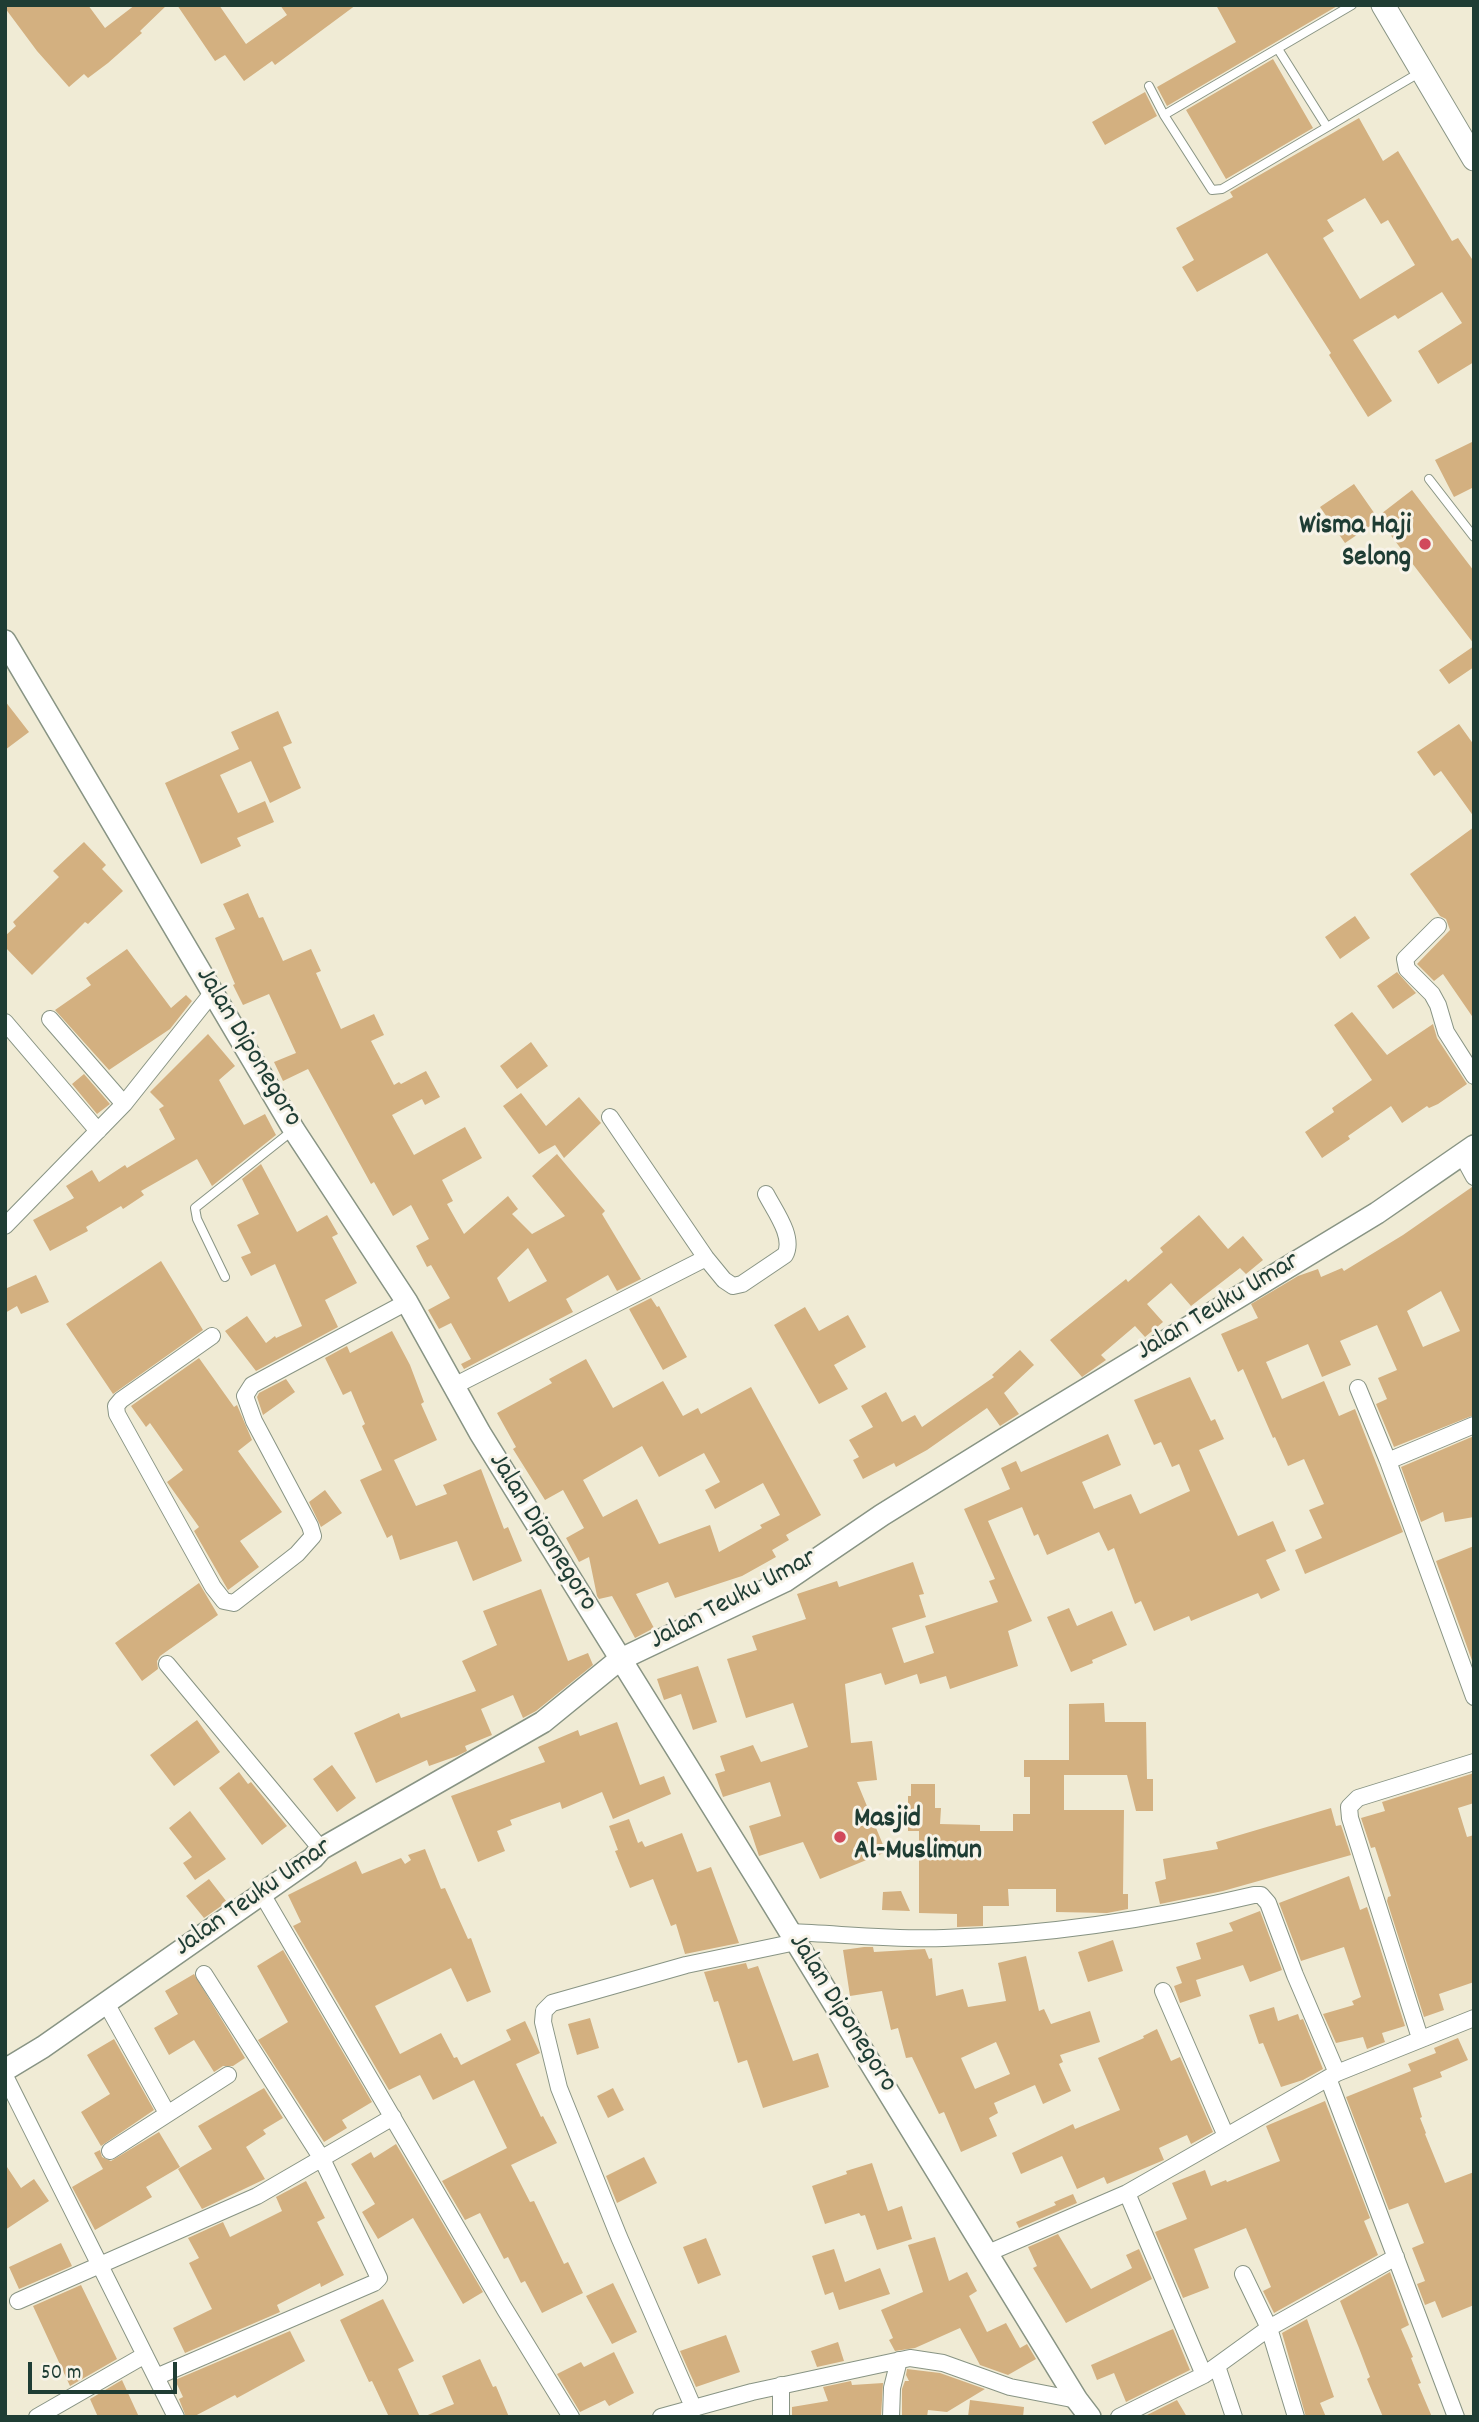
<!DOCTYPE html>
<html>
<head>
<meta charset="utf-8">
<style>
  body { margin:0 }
  #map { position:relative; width:1479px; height:2422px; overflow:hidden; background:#f0ebd5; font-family:Dekko,sans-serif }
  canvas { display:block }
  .frame { position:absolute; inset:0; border:7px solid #1f3d34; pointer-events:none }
  .scale { position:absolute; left:28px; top:2362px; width:149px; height:32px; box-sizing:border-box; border:4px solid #1f3d34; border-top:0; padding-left:9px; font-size:21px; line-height:24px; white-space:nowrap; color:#1f3d34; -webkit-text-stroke:5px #f7f3e8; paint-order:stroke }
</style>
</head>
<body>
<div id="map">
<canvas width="1479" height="2422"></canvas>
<div class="frame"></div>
<div class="scale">50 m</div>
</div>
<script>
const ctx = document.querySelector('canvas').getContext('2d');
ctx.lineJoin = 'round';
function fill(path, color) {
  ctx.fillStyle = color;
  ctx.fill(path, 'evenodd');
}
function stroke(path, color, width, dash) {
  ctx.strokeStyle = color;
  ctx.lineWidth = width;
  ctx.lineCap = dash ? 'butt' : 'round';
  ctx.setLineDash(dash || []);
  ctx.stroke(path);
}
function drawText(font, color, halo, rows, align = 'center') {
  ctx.font = font + ' Dekko,sans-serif';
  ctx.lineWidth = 6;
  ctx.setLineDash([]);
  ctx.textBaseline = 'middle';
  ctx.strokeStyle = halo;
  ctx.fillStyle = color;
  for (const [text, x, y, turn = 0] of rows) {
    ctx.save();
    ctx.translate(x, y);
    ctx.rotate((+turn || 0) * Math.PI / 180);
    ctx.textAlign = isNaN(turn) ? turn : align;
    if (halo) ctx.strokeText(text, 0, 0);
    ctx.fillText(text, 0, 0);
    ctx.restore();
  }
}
const building = new Path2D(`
  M5,5H88L105,28L135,5H167L140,31L142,33L108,63L88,78L84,74L69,87L37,51L5,8Z
  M177,5H219L246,44L287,15L280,5H356L275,65L272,61L244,81L225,55L215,61Z
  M1216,5H1339L1167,106L1157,87L1236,42Z
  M1273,59L1313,128L1226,179L1186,110Z
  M1145,92L1157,116L1105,145L1092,122Z
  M1359,118L1383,161L1398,151L1452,241L1458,238L1474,262V362L1438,384L1418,351L1462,323L1442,292L1398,319L1395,315L1353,340L1392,401L1368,417L1329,355L1331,353L1267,253L1197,292L1182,267L1194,260L1176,228L1233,197L1230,192ZM1365,198L1381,224L1388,220L1415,265L1360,299L1323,238L1334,231L1327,220Z
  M1474,441V487L1454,497L1435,460Z
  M1354,484L1377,517L1412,490L1474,571V644L1379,520L1345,543L1320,507Z
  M1474,646V667L1449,684L1439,670Z
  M5,701L29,732L5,750Z
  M278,711L292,743L283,747L301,788L270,803L251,761L220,775L238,813L265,801L274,822L237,838L241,846L201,864L165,783L239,749L231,732Z
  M1459,724L1474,745V817L1441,771L1434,776L1417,752Z
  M1474,827V1019L1443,974L1434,981L1417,964L1450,930L1446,919L1440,916L1410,874Z
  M84,842L106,865L102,869L123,891L88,924L85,922L32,975L5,947V936L16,926L13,922L59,877L53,871Z
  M248,893L259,918L263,917L283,961L311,949L321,971L316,973L341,1029L374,1014L384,1035L371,1041L394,1085L399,1082L401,1084L426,1071L440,1097L425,1105L422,1099L392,1115L414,1155L465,1127L482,1158L442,1180L453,1201L447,1204L464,1234L508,1196L518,1209L512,1214L532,1234L565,1216L532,1176L557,1154L605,1211L602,1214L641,1279L617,1291L608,1275L566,1299L573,1312L464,1369L461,1364L471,1359L451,1323L439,1329L428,1310L450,1298L431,1265L427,1267L416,1246L429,1239L411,1205L393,1216L374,1182L371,1184L308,1069L283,1081L274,1062L296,1053L269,994L243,1005L233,985L235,984L215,938L235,929L223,904ZM528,1248L547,1281L509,1302L497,1278Z
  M1355,916L1370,938L1340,959L1325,937Z
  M127,949L171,1008L186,995L192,1001L170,1029L109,1070L55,1010L91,985L86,978Z
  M1397,972L1416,993L1393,1009L1377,986Z
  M1352,1012L1387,1055L1433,1024L1437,1038L1467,1084L1438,1104L1429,1108L1427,1106L1402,1123L1391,1106L1348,1136L1350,1139L1322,1158L1305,1132L1334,1112L1332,1108L1372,1080L1334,1025Z
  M208,1034L235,1066L219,1080L244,1125L265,1114L276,1135L212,1186L197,1159L141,1191L144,1195L123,1209L121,1206L86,1227L88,1231L50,1251L33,1220L74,1198L66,1186L92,1170L99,1182L125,1165L127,1168L175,1139L159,1109L164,1106L150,1092Z
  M531,1042L548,1066L517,1089L500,1066Z
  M84,1074L110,1104L97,1114L72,1084Z
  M521,1093L546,1126L579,1097L601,1123L564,1158L555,1145L539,1154L503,1106Z
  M261,1164L297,1232L327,1215L338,1234L332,1237L357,1283L325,1300L338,1327L256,1371L225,1331L247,1316L266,1343L275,1336L276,1338L302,1326L275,1264L251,1276L241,1257L251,1253L237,1225L259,1214L242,1179Z
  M1472,1187H1474V1415L1394,1447L1376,1404L1387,1399L1378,1378L1397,1370L1377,1325L1340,1341L1351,1365L1322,1377L1308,1344L1266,1362L1282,1399L1324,1381L1339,1416L1355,1409L1403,1532L1305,1574L1295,1550L1322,1538L1309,1510L1324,1504L1304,1459L1288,1466L1275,1437L1273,1438L1243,1369L1238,1372L1221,1334L1258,1318L1251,1304L1298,1276L1318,1269L1321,1277L1342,1268L1344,1271L1403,1235ZM1441,1291L1460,1331L1423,1347L1407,1311Z
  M1199,1215L1228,1249L1243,1236L1263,1260L1246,1274L1240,1268L1191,1306L1171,1283L1147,1304L1163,1322L1145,1337L1135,1326L1101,1355L1106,1360L1082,1377L1050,1340L1126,1279L1128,1282L1163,1252L1160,1248Z
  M161,1261L203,1330L113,1394L66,1324Z
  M36,1275L49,1302L21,1314L17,1306L5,1313V1289Z
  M651,1298L657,1307L659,1306L687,1357L663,1370L629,1309Z
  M805,1307L819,1331L848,1315L866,1347L834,1365L848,1389L819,1404L774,1325Z
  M392,1331L410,1365L424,1402L421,1404L437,1440L394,1460L416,1506L447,1494L443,1485L481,1469L504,1529L508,1527L522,1561L473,1581L457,1541L400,1560L392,1535L387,1538L360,1480L382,1470L362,1426L365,1424L351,1391L343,1395L325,1358L347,1346L350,1353Z
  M1020,1350L1034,1365L1004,1393L1019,1414L1000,1426L987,1408L927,1450L896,1467L894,1463L863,1479L853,1460L859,1457L849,1440L873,1427L861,1406L886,1392L902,1422L915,1415L922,1427L994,1377L992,1375Z
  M199,1358L234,1407L237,1405L252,1440L238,1451L282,1512L240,1541L259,1567L228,1590L194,1531L199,1527L167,1482L183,1470L150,1423L146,1427L131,1406Z
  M586,1359L613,1408L663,1381L683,1416L698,1408L701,1414L751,1387L821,1515L786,1535L789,1540L772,1550L776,1557L742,1576L675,1598L668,1582L636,1594L654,1628L635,1638L612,1596L599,1599L597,1596L589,1557L579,1562L566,1538L584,1528L563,1490L545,1500L513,1449L516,1447L497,1413L552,1383L549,1379ZM642,1446L659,1477L704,1453L720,1482L705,1490L715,1509L763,1483L780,1515L760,1525L762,1528L719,1552L710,1525L659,1544L637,1499L603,1517L583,1480Z
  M1190,1377L1211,1421L1215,1419L1224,1439L1199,1450L1238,1536L1273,1521L1286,1551L1266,1560L1280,1590L1261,1599L1258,1593L1191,1621L1189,1616L1154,1631L1141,1601L1135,1604L1114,1548L1108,1551L1099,1532L1047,1555L1038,1534L1034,1536L1022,1507L988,1521L1032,1621L1008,1631L1018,1666L950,1689L946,1676L920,1684L917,1674L885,1685L881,1673L845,1684L851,1743L872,1741L877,1780L857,1782L886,1852L820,1879L803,1842L759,1856L749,1826L781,1816L770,1782L723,1797L715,1774L725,1771L720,1756L753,1745L761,1762L808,1747L793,1703L746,1718L727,1659L757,1650L752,1636L806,1619L797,1594L837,1581L839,1587L913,1562L924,1594L919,1595L926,1617L892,1628L904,1663L934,1653L925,1626L998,1602L989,1581L995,1579L964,1509L1010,1489L1001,1468L1016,1461L1021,1472L1108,1434L1121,1465L1082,1482L1094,1509L1131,1494L1140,1514L1190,1491L1179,1464L1172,1467L1161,1442L1154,1445L1134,1400Z
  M286,1379L295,1392L263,1415L257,1397L259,1393Z
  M1474,1436V1517L1445,1522L1443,1512L1421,1522L1401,1467Z
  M325,1490L342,1513L321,1527L309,1502Z
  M1474,1546V1666L1436,1561Z
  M199,1583L218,1615L160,1656L157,1661L158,1669L142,1681L115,1643Z
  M541,1589L568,1661L588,1653L593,1665L536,1711L523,1718L513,1695L481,1709L492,1735L465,1746L467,1751L457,1756L429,1766L427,1760L376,1783L354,1733L399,1713L401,1718L476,1691L462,1661L497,1645L483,1611Z
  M1069,1608L1077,1626L1112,1611L1127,1645L1092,1660L1093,1663L1071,1672L1047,1617Z
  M698,1666L717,1722L693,1730L681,1694L664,1700L657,1679Z
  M1104,1703L1105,1722H1146L1147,1779H1153V1811H1136L1127,1775H1064V1810H1124L1123,1894H1128V1909L1107,1913L1056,1912V1889H1008L1009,1906H983V1926L957,1927V1914L919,1913V1831H908V1796H911V1784H935V1808H941L940,1824L980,1825V1831H1013V1814H1030V1777H1024V1760H1069V1704Z
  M197,1720L220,1752L174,1786L150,1755Z
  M617,1722L640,1785L664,1776L671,1794L613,1819L602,1792L562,1809L560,1802L510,1820L512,1825L497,1831L505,1851L478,1862L451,1796L545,1762L538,1747L578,1730L580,1736Z
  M332,1765L356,1798L337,1812L313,1779Z
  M239,1772L248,1784L251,1782L287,1826L262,1845L219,1788Z
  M1474,1773V1803L1458,1808L1467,1837L1474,1835V1982L1439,1994L1444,2010L1424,2017L1387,1901L1388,1897L1391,1896L1375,1847L1371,1848L1361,1818L1385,1811L1382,1802Z
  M1331,1808L1336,1826L1341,1825L1351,1855L1223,1891L1160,1904L1155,1882L1166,1879L1163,1859L1218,1849L1216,1842Z
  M190,1811L226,1859L195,1880L183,1863L192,1857L169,1828Z
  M629,1819L638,1843L642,1841L645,1847L682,1833L697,1872L711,1867L739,1943L685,1954L676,1924L671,1926L653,1879L630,1888L615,1851L618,1850L609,1826Z
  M425,1849L441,1889L445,1888L468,1939L471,1938L491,1992L467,2002L451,1968L375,2006L400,2054L441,2033L454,2058L457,2057L461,2065L511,2040L506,2030L525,2021L540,2053L516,2064L541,2117L543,2116L557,2143L511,2165L530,2202L534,2201L564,2264L568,2262L583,2293L542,2313L525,2281L521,2283L508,2257L504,2259L480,2213L465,2220L442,2181L507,2148L474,2080L433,2100L420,2075L389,2090L293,1926L301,1922L288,1895L356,1861L362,1874L401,1858L405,1864L411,1860L408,1855Z
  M1349,1876L1360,1910L1367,1907L1405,2026L1382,2033L1385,2042L1367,2049L1363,2037L1336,2043L1323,2014L1354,2005L1352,2001L1361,1997L1344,1947L1301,1961L1279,1903Z
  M209,1879L227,1902L204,1918L186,1896Z
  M901,1891L910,1911L882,1910L883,1892Z
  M1260,1911L1282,1970L1250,1982L1243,1965L1196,1980L1201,1996L1180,2003L1174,1986L1182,1983L1176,1967L1201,1959L1196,1943L1233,1931L1229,1923Z
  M1113,1940L1123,1971L1088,1982L1078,1952Z
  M864,1947H873L874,1952L925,1949L929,1959L932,1958L936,1996L963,1989L968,2007L1006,2001L998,1963L1026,1956L1039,2011L1044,2009L1051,2024L1090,2011L1100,2042L1060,2055L1063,2062L1059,2064L1071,2091L1043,2104L1035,2085L994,2103L998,2113L989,2118L997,2136L961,2152L944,2112L939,2114L912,2057L906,2058L898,2028L891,2030L882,1991L850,1996L843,1950ZM996,2042L1010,2074L975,2089L961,2058Z
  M283,1950L372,2102L342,2120L347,2128L324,2142L258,2040L288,2022L257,1966Z
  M746,1963L748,1969L758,1966L793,2061L818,2053L829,2087L763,2108L747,2060L738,2063L718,2001L714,2002L704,1972Z
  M194,1974L245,2058L233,2066H223L214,2072L194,2040L169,2055L154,2028L178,2014L165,1991Z
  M1274,2007L1278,2021L1298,2014L1300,2020L1303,2019L1323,2069L1303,2080L1281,2087L1263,2043L1259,2044L1249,2015Z
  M590,2018L599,2048L577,2055L568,2024Z
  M1157,2029L1171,2061L1180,2057L1213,2132L1191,2144L1187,2135L1159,2148L1164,2160L1107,2184L1104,2177L1077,2189L1062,2156L1021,2174L1012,2153L1073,2124L1075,2129L1120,2110L1098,2058L1144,2038L1143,2036Z
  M1458,2038L1468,2060L1440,2072L1442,2077L1413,2088L1422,2117L1420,2118L1426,2133L1425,2134L1445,2183L1474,2172V2305L1442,2318L1435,2301L1425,2305L1417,2284L1425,2281L1412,2248L1424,2243L1408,2203L1389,2210L1346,2097L1411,2071L1408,2064L1436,2053L1434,2048Z
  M114,2039L154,2110L101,2146L81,2112L110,2094L87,2055Z
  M264,2088L283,2118L263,2130L266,2134L246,2147L265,2179L202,2209L178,2169L212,2149L198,2126Z
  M613,2088L624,2110L608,2118L597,2096Z
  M1325,2101L1370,2218L1364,2221L1378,2255L1274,2313L1263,2291L1271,2287L1246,2228L1194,2249L1209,2288L1183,2298L1155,2232L1187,2219L1172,2183L1205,2170L1211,2186L1226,2180L1227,2182L1280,2161L1266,2126Z
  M159,2132L180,2167L146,2187L152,2197L95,2230L72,2187L103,2169L94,2153L100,2150L102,2157L111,2161Z
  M396,2144L483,2292L463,2304L413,2218L378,2239L362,2212L375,2204L351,2164L371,2152L374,2158Z
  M644,2157L657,2183L617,2203L606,2176Z
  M872,2163L888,2211L902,2206L912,2239L877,2250L865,2215L861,2216L859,2213L825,2224L812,2186L847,2174L846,2171Z
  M5,2164L21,2188L34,2179L49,2201L5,2230Z
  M306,2181L325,2218L317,2222L344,2275L321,2287L320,2283L277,2305L280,2312L185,2353L173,2328L212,2309L189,2263L199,2258L188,2238L223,2222L230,2237L282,2211L276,2197Z
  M1073,2194L1077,2203L1019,2228L1016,2222L1056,2205L1054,2202Z
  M1058,2234L1091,2289L1132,2268L1126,2255L1139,2249L1152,2279L1066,2323L1033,2268L1037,2266L1028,2247Z
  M935,2237L949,2281L967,2272L977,2291L969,2296L987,2332L1006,2323L1020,2348L1027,2344L1036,2359L1008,2375L980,2365L960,2328L915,2348L895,2351L889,2340L893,2338L881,2310L923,2292L908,2245Z
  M706,2238L721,2275L698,2284L683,2247Z
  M61,2243L72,2266L19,2289L9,2267Z
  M834,2249L845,2282L880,2268L890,2294L839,2310L833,2292L825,2295L812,2256Z
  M1390,2272L1409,2325L1401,2329L1413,2357L1411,2358L1421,2383L1418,2384L1432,2417H1383L1367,2379L1370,2377L1359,2348L1340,2301Z
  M613,2283L637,2332L612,2344L586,2296Z
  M81,2285L117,2359L70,2386L33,2306Z
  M383,2299L414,2361L398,2369L420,2417H389L372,2381L369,2382L340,2320Z
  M1307,2319L1334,2397L1320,2403L1326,2417H1306L1282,2333Z
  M1173,2329L1190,2370L1126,2402L1114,2373L1097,2380L1091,2365Z
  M290,2331L305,2361L237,2398L235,2395L193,2417H186L179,2399L183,2397L175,2380Z
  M726,2335L740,2372L696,2387L680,2351Z
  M838,2342L844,2361L817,2367L811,2351Z
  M614,2352L634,2393L609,2406L605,2400L580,2412L557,2374L581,2362L584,2367Z
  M480,2359L493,2387L496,2386L509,2417H423L454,2404L442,2376Z
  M907,2369L940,2373L985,2389L947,2412L928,2410L927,2417L902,2415V2389L905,2381H909L906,2375Z
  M122,2380L139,2417H98L90,2399Z
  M851,2381L852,2385L883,2383L881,2417H792V2407L828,2401L823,2387Z
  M970,2400L1024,2407L1023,2417H968Z
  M1177,2400L1187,2417H1143Z`);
const service = new Path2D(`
  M1278,49L1327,127
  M1149,86L1164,115L1212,190L1222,189L1419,73
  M1164,115L1352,5
  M1429,479L1474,537
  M225,1277L197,1219L195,1208L292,1131`);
const minor = new Path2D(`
  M1438,926L1405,959L1407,969L1432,994L1438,1005L1446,1032L1474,1076
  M50,1019L124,1104
  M5,1022L98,1131
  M610,1117L706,1258L724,1280L733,1286L742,1284L785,1255C795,1237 774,1210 766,1194
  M1462,1155L1474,1177
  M5,1226L124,1104L213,992
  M212,1336L121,1400L116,1406L117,1414L213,1587L224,1601L234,1603L297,1554L313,1536L310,1526L254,1421L245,1396L252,1385L407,1302
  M452,1387L706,1258
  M1358,1388L1388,1461L1474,1697
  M1388,1461L1474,1425
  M167,1664L321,1849
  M262,1894L504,2308L571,2417
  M790,1932C841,1934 893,1940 944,1938C1048,1935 1153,1919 1254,1895H1261L1268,1903L1295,1975L1337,2073
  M1163,1991L1226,2136
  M106,2003L167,2113
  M1420,2038L1350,1818L1349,1807L1358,1798L1474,1762
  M5,2076L176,2417
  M1328,2078L1456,2417
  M110,2151L228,2075
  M1127,2193L1204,2375
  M988,2253L1127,2193L1337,2073L1474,2018
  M1243,2274L1269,2328L1296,2417
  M18,2301L257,2196L393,2117
  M1217,2366L1234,2417
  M156,2377L374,2283L379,2278L322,2159L204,1974
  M781,2385V2417
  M694,2409L619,2237L559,2088L543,2022L544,2011L552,2003L686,1965L796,1942
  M37,2417L145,2355
  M661,2417L752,2392L910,2358L943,2363L1010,2387L1077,2400
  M891,2417L892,2388L899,2360
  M1119,2417L1204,2375L1269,2328L1396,2257`);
const tertiary = new Path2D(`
  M5,641L294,1130L407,1302L480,1433L760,1883L1077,2400L1090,2417
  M5,2070L43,2047L313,1858L321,1849L543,1722L619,1660L785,1581L882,1515L1006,1438L1377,1213L1474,1146`);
const secondary = new Path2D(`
  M1383,5L1474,159`);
const markers = [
  [1425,544,7,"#d1495b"],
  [840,1837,7,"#d1495b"]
];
const poiNames = [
  ["Wisma Haji",1411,528],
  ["Selong",1411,560],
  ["Masjid",854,1821,"left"],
  ["Al-Muslimun",854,1853,"left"]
];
const streetNames = [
  ["Jalan Diponegoro",247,1048,59],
  ["Jalan Teuku Umar",1219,1308,-31],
  ["Jalan Diponegoro",541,1533,58],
  ["Jalan Teuku Umar",734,1601,-28],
  ["Jalan Teuku Umar",254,1899,-35],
  ["Jalan Diponegoro",841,2014,58]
];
fill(building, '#d3b080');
stroke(service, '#889484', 10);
stroke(minor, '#889484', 18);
stroke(tertiary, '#889484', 24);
stroke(secondary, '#889484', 25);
stroke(service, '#fff', 8);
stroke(minor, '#fff', 16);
stroke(tertiary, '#fff', 21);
stroke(secondary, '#fff', 23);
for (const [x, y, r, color] of markers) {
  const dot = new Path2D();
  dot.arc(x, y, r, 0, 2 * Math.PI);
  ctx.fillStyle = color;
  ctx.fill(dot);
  stroke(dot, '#f7f3e8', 2.5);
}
drawText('bold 28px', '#1f3d34', '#f7f3e8', poiNames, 'right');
drawText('28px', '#1f3d34', '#f7f3e8', streetNames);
</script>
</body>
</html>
